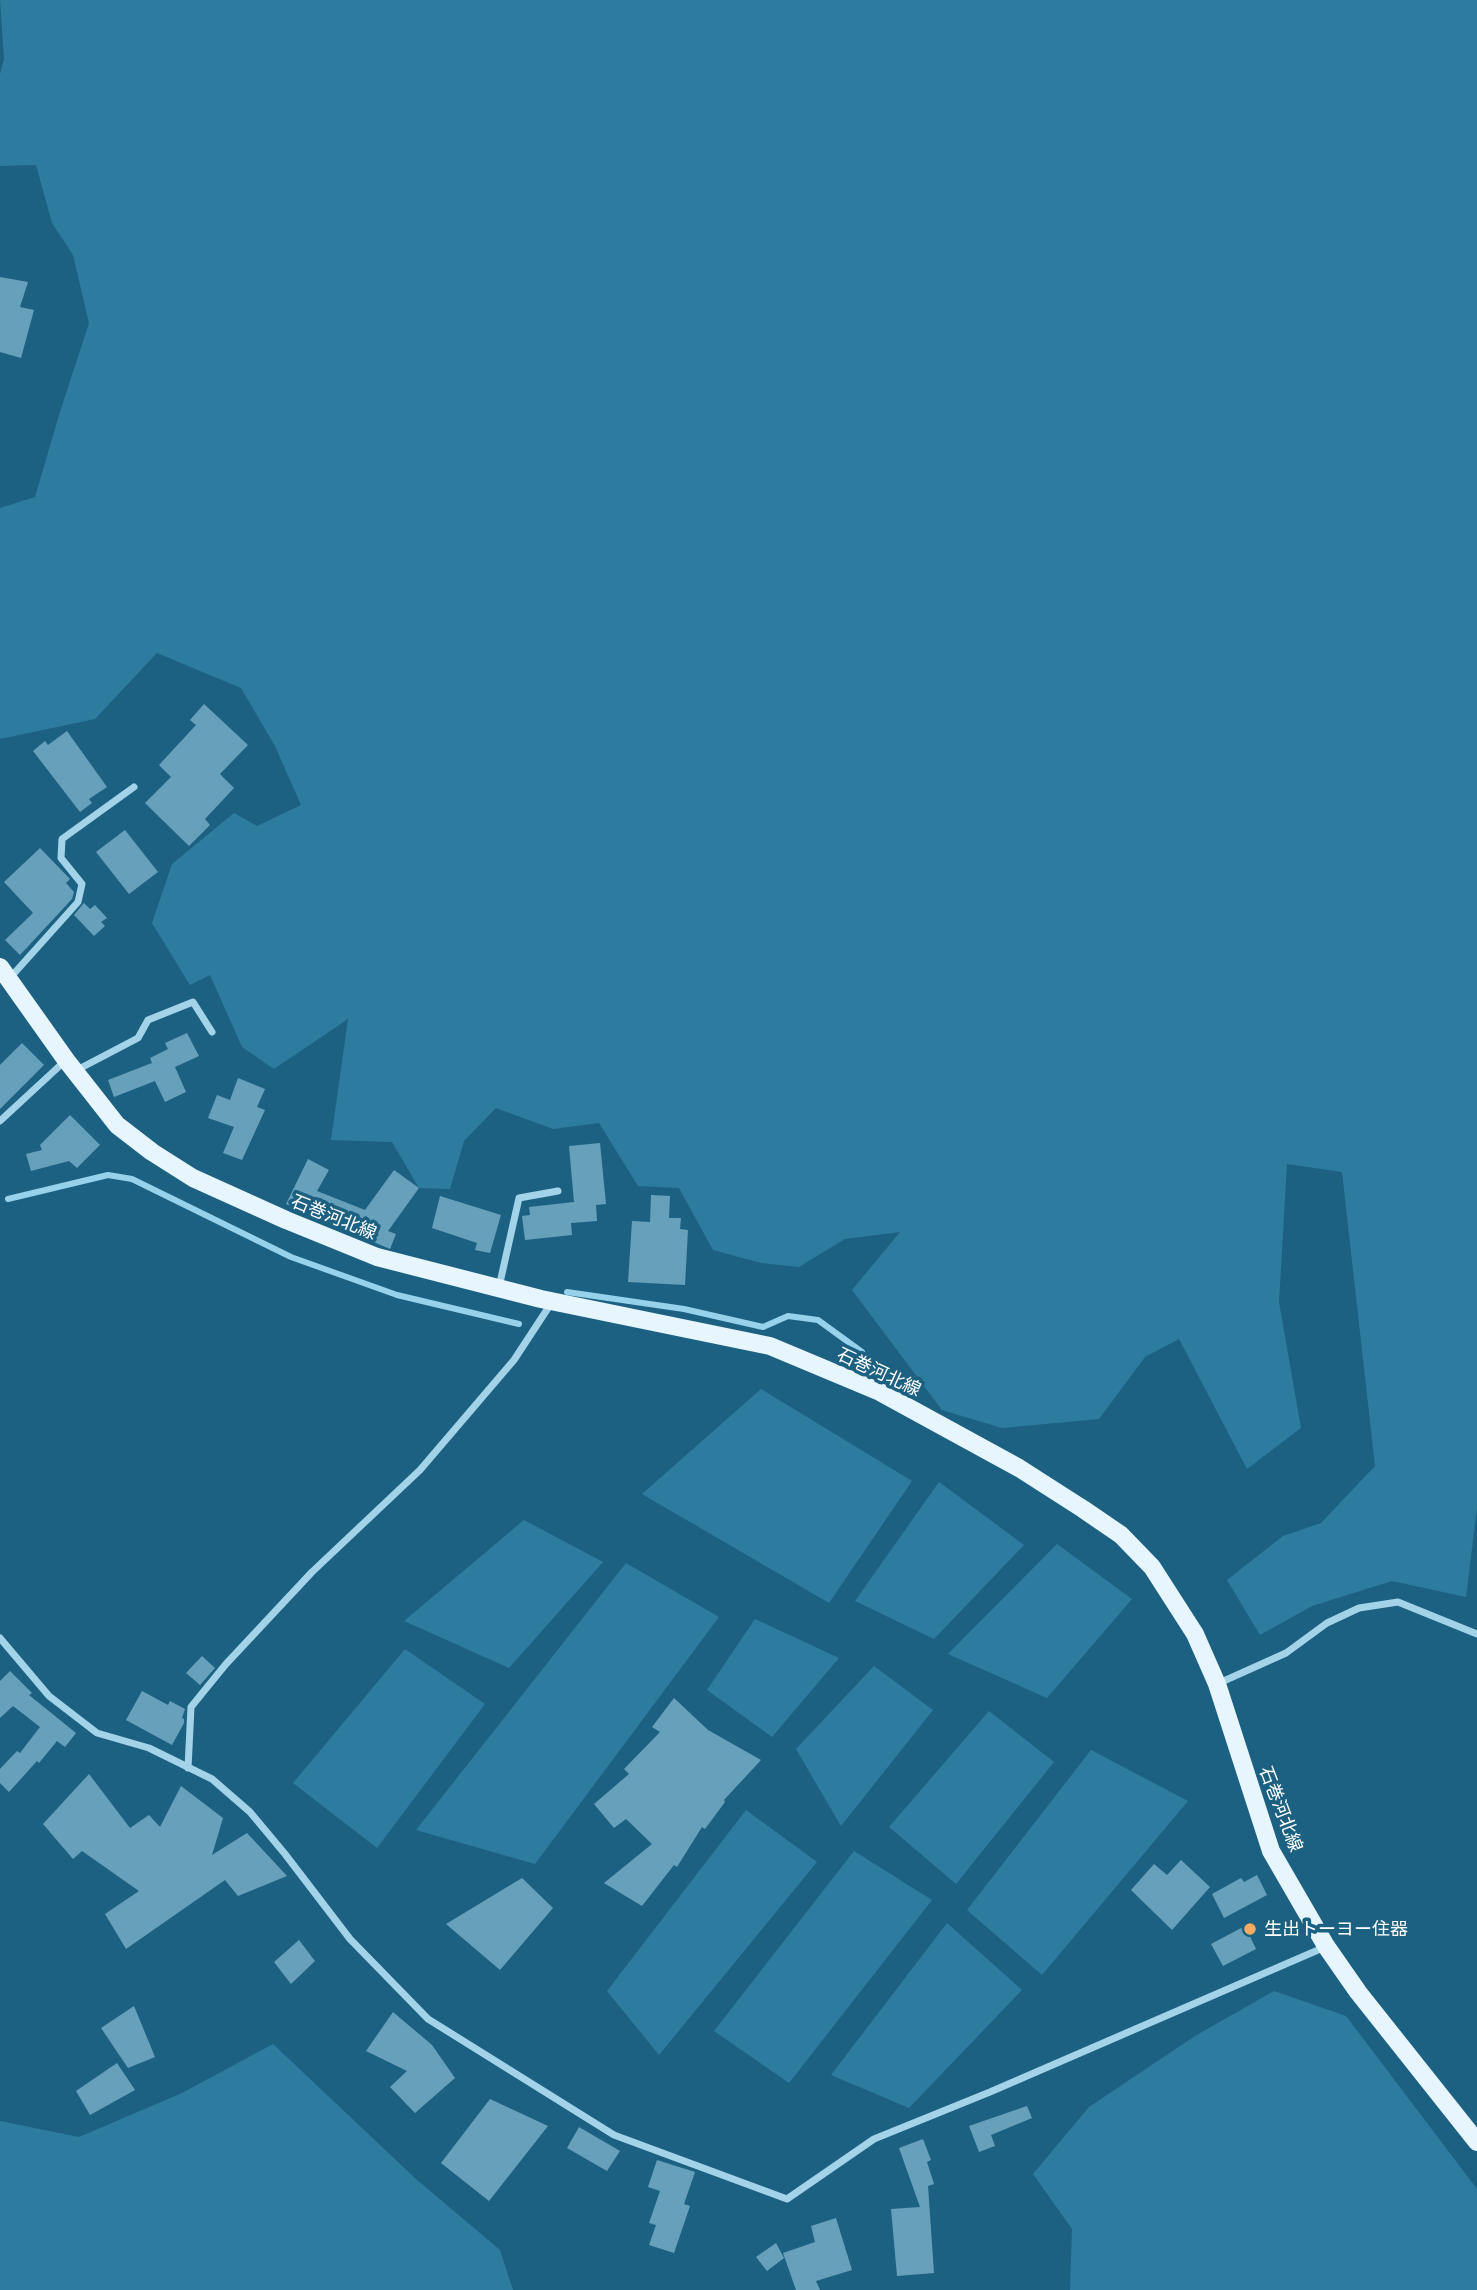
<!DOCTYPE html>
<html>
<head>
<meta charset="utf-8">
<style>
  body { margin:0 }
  canvas { display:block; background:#1d6182 }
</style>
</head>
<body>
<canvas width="1477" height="2290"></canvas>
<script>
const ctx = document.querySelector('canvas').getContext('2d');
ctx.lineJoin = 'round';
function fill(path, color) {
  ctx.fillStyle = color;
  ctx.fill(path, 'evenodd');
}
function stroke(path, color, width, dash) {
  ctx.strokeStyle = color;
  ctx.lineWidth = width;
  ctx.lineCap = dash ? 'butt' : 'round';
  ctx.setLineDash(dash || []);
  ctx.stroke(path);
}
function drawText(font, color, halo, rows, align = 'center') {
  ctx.font = font + ' Ubuntu,"Noto Sans JP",sans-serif';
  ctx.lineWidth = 7;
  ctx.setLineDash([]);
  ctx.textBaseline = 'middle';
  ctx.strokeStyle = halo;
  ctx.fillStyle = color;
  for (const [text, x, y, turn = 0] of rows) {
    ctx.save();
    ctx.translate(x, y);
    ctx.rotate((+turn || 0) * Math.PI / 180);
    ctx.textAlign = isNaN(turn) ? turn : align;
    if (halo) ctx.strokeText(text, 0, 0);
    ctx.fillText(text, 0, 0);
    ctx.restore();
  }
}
const green = new Path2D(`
  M0,0H1477V1508L1466,1597L1392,1581L1312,1606L1260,1635L1227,1580L1283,1536L1321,1523L1375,1466L1342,1172L1287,1164L1279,1302L1301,1428L1247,1469L1179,1339L1145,1357L1099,1419L1002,1428L942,1410L852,1290L900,1232L845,1239L799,1267L761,1263L713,1250L679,1188L638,1186L599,1123L553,1129L496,1108L464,1141L450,1189L419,1188L392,1142L331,1140L348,1019L274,1069L242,1047L210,975L190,985L152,923L172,864L234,813L257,826L301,805L275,746L241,688L157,653L95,719L0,739V508L35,497L59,415L89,323L73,255L52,223L36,165L0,166V74L4,59Z
  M761,1389L912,1481L829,1603L642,1494Z
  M939,1482L1024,1545L934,1639L855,1601Z
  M524,1520L603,1562L509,1668L404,1621Z
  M1057,1544L1132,1599L1047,1698L948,1654Z
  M626,1563L719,1617L535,1864L416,1830Z
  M755,1619L839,1658L772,1737L707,1690Z
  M405,1649L485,1704L377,1848L293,1783Z
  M874,1666L933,1710L841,1826L796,1749Z
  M989,1711L1054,1762L956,1884L889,1827Z
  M1091,1750L1188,1801L1042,1975L967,1910Z
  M746,1810L817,1862L659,2055L607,1991Z
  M854,1851L932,1900L789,2083L714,2031Z
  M947,1923L1022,1990L909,2108L831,2075Z
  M1274,1991L1346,2016L1477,2189V2290H1070L1072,2229L1033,2174L1089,2107L1195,2036Z
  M273,2044L416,2179L500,2250L513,2290H0V2121L79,2137L182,2093Z`);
const stream = new Path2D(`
  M8,1199L108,1175L132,1179L291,1257L397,1295L519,1324
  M567,1292L684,1309L763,1327L788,1316L818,1320L862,1352`);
const building = new Path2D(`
  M0,277L28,282L20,307L34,310L21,358L0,352Z
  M204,704L248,745L220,774L234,788L205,819L210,825L189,846L145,803L171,777L159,765L196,725L190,720Z
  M67,731L107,787L89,799L92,803L80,812L33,751L45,741L48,745Z
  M125,830L158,872L129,894L96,852Z
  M40,848L70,879L66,883L74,892L72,899L20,955L5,940L33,913L4,882Z
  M84,903L90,909L95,905L107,918L101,922L105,926L94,936L74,915Z
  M187,1033L199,1056L175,1067L186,1092L165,1102L155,1081L114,1097L108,1080L152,1063L150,1058L168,1049L165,1043Z
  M22,1043L44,1065L0,1109V1065Z
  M238,1078L265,1089L257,1107L265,1110L242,1160L223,1153L234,1127L208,1118L217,1095L230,1100Z
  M70,1115L100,1145L77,1168L69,1161L31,1171L26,1154L42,1150L40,1145Z
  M600,1143L606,1204L596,1205L597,1221L571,1223L572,1235L525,1240L522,1216L530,1215L529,1207L574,1202L569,1146Z
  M308,1159L329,1170L317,1191L365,1210L394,1170L419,1188L388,1231L396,1234L390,1249L286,1204Z
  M651,1195L670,1196L669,1218H681L680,1229L688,1230L685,1285L628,1282L632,1221L650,1222Z
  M440,1196L501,1215L490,1253L475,1250L477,1243L432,1228Z
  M202,1656L215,1668L200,1685L186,1673Z
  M10,1671L32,1693L29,1695L76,1733L65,1747L57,1741L39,1763L37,1761L9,1792L0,1783V1769L17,1751L20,1753L40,1727L13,1706L0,1718V1681Z
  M142,1691L168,1705L170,1701L185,1709L182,1718L184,1719V1723L172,1745L126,1720Z
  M674,1698L708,1730L761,1760L724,1800L725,1802L705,1829L702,1827L677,1867L674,1865L642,1906L604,1883L652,1844L626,1819L614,1828L594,1804L629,1774L624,1769L660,1732L652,1727Z
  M89,1774L130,1828L149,1815L160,1827L181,1786L223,1818L212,1855L247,1833L287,1876L238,1896L225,1880L126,1949L105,1914L139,1891L82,1851L73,1859L43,1824Z
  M1181,1860L1210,1887L1172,1930L1131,1890L1154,1864L1167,1875Z
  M1257,1875L1267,1895L1224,1918L1212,1894L1241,1878L1244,1882Z
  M522,1878L553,1908L500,1970L446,1924Z
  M1245,1926L1256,1949L1223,1966L1211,1944Z
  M299,1940L315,1961L291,1984L274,1962Z
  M134,2006L155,2057L128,2068L101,2028Z
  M393,2012L432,2045L455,2078L415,2113L390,2087L407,2071L366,2051Z
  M117,2063L135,2090L90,2115L76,2091Z
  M490,2099L548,2126L489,2201L441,2163Z
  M1027,2106L1032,2118L991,2135L995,2146L979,2152L969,2126Z
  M579,2127L620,2151L607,2171L567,2148Z
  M923,2139L931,2160L927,2162L934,2184L928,2186L934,2273L897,2276L891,2209L920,2207L899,2148Z
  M657,2160L695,2172L684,2204L690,2206L674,2253L649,2245L656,2225L649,2223L660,2191L648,2187Z
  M836,2218L852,2270L816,2281L820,2290H796L783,2253L815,2242L811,2226Z
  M776,2243L784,2258L767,2271L756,2257Z`);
const street = new Path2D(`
  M9,979L78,902L82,884L61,858L62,839L134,787
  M75,1071L138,1038L148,1020L193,1002L212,1032
  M0,1121L66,1060
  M499,1287L519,1198L558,1191
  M0,1638L49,1696L97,1733L149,1748L212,1779L250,1812L285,1854L350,1939L428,2019L614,2135L787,2199L874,2139L990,2092L1325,1947
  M1217,1684L1286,1653L1327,1623L1359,1608L1398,1602L1477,1634
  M188,1768L191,1707L226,1664L312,1572L420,1470L514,1360L552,1302`);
const primary = new Path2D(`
  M0,967L66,1060L117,1125L152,1152L193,1178L286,1220L377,1257L541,1299L770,1346L880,1392L1019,1468L1083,1509L1121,1535L1152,1567L1195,1634L1217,1684L1271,1851L1326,1946L1358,1992L1477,2142`);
const markers = [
  [1250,1929,7,"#f9aa61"]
];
const streetNames = [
  ["石巻河北線",334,1217,22],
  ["石巻河北線",879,1372,25],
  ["石巻河北線",1281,1809,69]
];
const poiNames = [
  ["生出トーヨー住器",1264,1929]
];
fill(green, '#2d7b9f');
stroke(stream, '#96d2eb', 6);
fill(building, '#67a0bb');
stroke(street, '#a3d3e9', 7);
stroke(primary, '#e6f5fe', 18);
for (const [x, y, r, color] of markers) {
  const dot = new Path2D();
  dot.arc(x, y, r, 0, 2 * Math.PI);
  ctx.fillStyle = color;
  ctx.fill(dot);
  stroke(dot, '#1d6182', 2.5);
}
drawText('18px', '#fff', '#1d6182', streetNames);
drawText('18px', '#fff', '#1d6182', poiNames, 'left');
</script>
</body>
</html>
